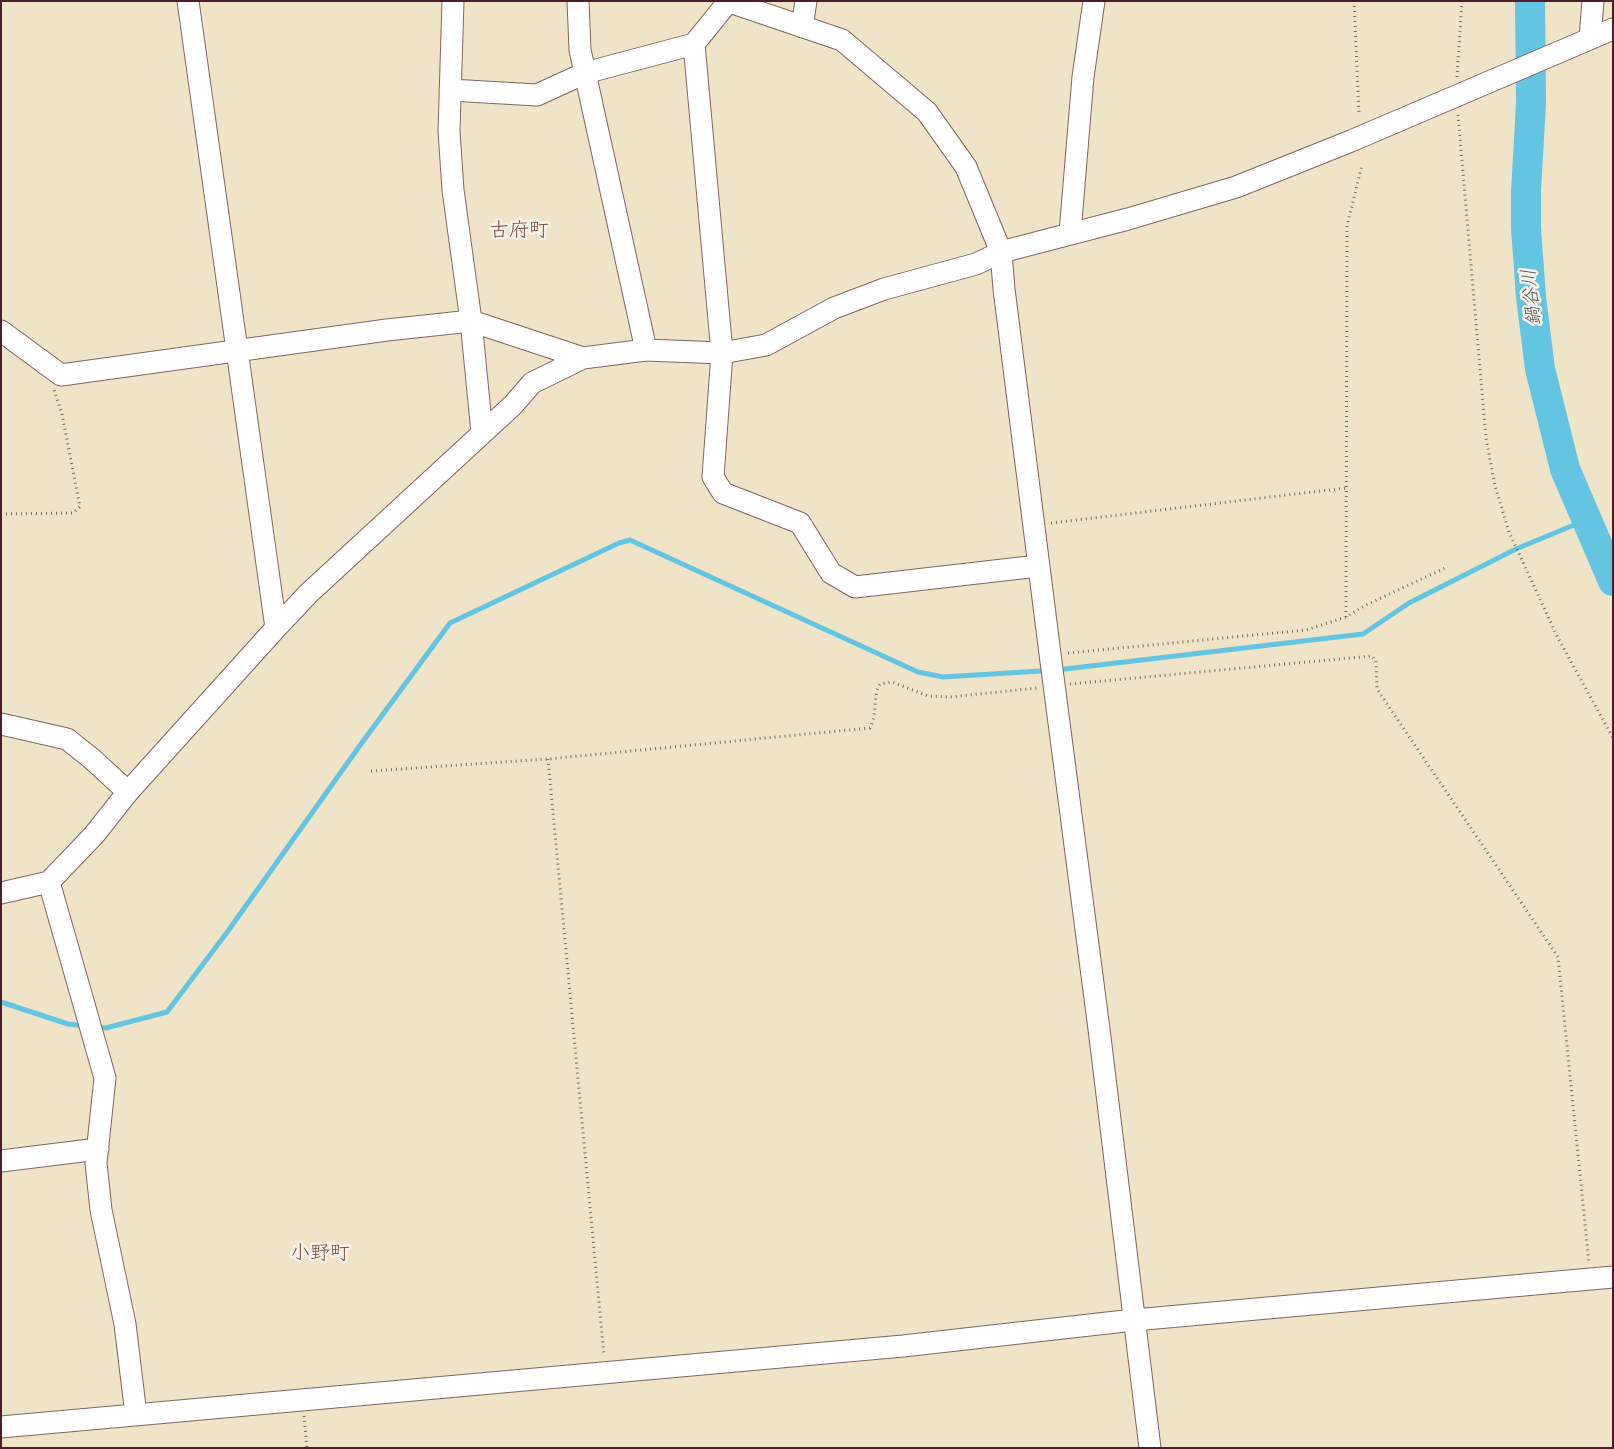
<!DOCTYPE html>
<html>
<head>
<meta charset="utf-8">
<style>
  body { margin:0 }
  #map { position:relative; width:1614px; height:1449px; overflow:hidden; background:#efe4c8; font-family:"Architects Daughter",sans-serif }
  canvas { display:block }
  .frame { position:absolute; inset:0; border:2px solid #4a1f2b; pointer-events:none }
</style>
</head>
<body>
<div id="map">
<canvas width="1614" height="1449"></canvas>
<div class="frame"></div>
</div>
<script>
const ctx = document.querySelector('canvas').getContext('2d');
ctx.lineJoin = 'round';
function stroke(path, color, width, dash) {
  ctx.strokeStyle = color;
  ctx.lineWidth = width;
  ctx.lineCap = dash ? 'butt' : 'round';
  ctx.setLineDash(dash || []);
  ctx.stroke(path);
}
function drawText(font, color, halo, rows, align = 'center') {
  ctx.font = font + ' "Architects Daughter","Klee One",sans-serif';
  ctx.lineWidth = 5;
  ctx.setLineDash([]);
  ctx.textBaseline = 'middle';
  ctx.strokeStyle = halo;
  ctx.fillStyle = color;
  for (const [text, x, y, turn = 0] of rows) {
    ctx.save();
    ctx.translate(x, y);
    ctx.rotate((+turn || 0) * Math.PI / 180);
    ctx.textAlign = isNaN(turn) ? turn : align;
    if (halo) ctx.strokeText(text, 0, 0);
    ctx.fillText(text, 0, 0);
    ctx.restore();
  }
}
const stream = new Path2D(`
  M1065,669L1363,634L1409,603L1516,549L1586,520
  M1,1002L68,1024L85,1026
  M96,1027L106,1028L167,1012L228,931L361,744L450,623L619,543L630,540L918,672L943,677L1041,671`);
const river = new Path2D(`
  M1530,1L1531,103L1526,192V228L1531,297L1540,369L1565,469L1613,581`);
const path = new Path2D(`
  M1354,1L1359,114
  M1457,77L1462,1
  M1458,115L1486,438L1495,486L1509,532L1558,638L1613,738
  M1,514L73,513L80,507L62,414L54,390
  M1051,523L1346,488
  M1346,617L1347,226L1362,165
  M1068,653L1306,630L1346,617L1364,606L1445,568
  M1070,684L1372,656L1376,661L1377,689L1558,957L1589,1263
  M548,759L604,1356
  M371,771L548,759L870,728C878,713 872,697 880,684L892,682L928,696L950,697L1037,688
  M304,1416L307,1448`);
const minor = new Path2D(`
  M188,1L276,628
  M453,1L449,131L453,190L471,321L482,433
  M578,1L580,50L646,350
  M727,1L842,40L927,112L966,167L1001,252L1004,289L1050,654L1099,1029L1150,1448
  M802,27L806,1
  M1590,38L1593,1
  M694,44L722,353L713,477L723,493L800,523L831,573L855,587L1038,566
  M450,90L537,95L585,73L694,44L728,2
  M1070,233L1083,77L1094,1
  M1,331L61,375L387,330L471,321L583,358
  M1,724L67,739L91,758L128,792
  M49,882L105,1078L96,1163L101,1210L125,1324L136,1415
  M1,893L49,882L94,835L128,792L276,628L309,593L513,405L532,383L583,358L646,350L722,353L766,345L834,308L884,289L976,264L1001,252L1128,219L1236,187L1351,141L1613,29
  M1,1161L98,1149
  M1,1427L903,1346L1134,1320L1613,1277`);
const waterNames = [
  ["鍋谷川",1533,297,-96]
];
const quarterNames = [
  ["古府町",519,232],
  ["小野町",320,1255]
];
stroke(stream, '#63c5e1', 5);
stroke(river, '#63c5e1', 30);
stroke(minor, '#846462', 23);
stroke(path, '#846462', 3, [1, 4]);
stroke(minor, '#fff', 21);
drawText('italic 19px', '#525162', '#f7f3e8', waterNames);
drawText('20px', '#834d45', '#f7f3e8', quarterNames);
</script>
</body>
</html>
